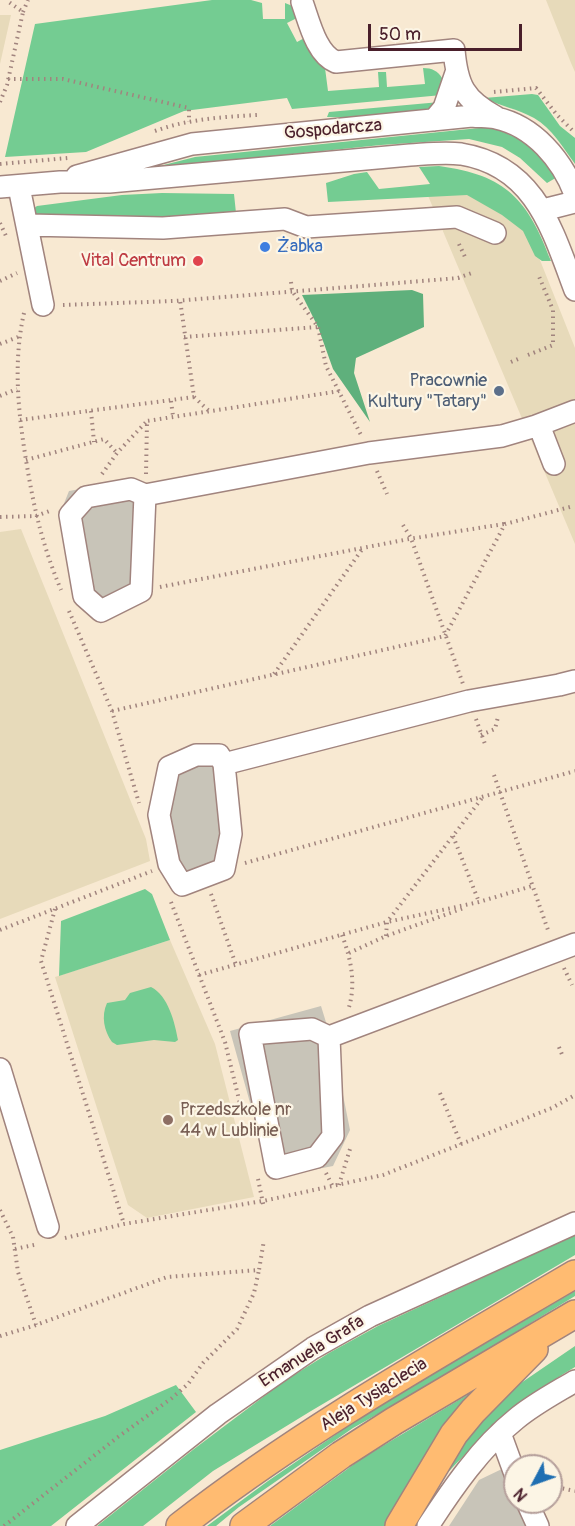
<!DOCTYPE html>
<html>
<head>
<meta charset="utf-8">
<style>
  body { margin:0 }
  #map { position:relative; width:575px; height:1526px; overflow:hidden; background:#f8e9d2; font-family:Pangolin,sans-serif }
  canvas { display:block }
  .north { position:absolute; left:503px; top:1454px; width:60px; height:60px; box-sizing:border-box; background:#fcf5e5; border:2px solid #b59f9b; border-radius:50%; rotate:229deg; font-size:16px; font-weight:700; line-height:24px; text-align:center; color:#4a1f2b }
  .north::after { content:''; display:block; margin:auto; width:21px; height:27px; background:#1f6fb2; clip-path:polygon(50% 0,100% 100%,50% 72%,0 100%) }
  .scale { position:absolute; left:368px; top:24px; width:154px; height:27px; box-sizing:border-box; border:3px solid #4a1f2b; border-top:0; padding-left:8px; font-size:18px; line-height:21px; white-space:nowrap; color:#4a1f2b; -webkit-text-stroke:4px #fcf5e5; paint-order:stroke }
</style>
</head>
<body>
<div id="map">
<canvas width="575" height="1526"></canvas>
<div class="north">N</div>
<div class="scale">50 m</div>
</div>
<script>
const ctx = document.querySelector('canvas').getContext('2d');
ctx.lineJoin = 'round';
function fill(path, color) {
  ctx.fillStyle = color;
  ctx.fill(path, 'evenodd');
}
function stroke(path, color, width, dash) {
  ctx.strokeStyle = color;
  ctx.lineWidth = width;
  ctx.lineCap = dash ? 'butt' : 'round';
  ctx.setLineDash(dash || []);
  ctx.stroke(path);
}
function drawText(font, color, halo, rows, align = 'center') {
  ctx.font = font + ' Pangolin,sans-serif';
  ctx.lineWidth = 4.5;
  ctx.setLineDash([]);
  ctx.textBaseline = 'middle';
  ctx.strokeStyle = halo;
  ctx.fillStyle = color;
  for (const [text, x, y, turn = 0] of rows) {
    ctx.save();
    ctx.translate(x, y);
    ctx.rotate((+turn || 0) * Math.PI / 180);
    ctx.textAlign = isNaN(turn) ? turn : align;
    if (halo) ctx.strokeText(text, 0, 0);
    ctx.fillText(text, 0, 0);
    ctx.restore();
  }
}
const built = new Path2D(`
  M546,0H575V72L571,63Z
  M0,15H11L0,64Z
  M469,190L528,230L575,348V544L426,191Z
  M21,529L146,839L150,861L0,919V532Z
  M170,940L215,1044L254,1197L147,1218L128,1205L55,977Z`);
const industrial = new Path2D(`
  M136,479L153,487L146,597L106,620L81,602L59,516L69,491Z
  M220,747L230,875L182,893L164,861L163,763Z
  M321,1006L333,1045L350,1130L333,1166L271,1178L230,1031Z
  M504,1468L515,1494V1502H518L529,1526H449L479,1480Z`);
const green = new Path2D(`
  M212,0H251L262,3L263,19H285V3L295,7L301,16L287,23L297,42L310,35L325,68L328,91L379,87L378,72H386L387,87L425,84L423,68C432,68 438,71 442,78V95L292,109L287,98L184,111L86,152L5,157L35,24Z
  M532,94L538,95L560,126L575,138V164C563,148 552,128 534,118C518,109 500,106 484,98Z
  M440,102L431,113L366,118L327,117L329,112Z
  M489,127C525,139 536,147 559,176L547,183L520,158L502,147L469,139L381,145L148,169L195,157Z
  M439,166C507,175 528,200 551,261H542L535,256L523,231L502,215L467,195L328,202L326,183L354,174L367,172L379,189L430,184L419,167Z
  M162,193L234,194L236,213L183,219L34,218L33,209L37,206L122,195Z
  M145,889L152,894L170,940L59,976L61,921Z
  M151,987C168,995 175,1023 178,1040L175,1042L154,1040L117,1045L112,1042C104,1031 101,1016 107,1003L125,1000L130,993Z
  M575,1235V1255L311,1411L213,1471L143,1526H97L194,1449L283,1382L329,1353L378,1326Z
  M575,1291V1296L424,1388L353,1428L239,1507L216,1526H207L268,1481L370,1411Z
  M575,1346V1367C521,1399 482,1435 440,1481L462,1444L502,1396Z
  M176,1385L196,1412L51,1526H0V1450L105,1416Z
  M477,1389L390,1526H270L361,1459Z`);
const forest = new Path2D(`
  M412,290L423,294L424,327L356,358L354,373L370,422L333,369L318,327L302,295Z`);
const path = new Path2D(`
  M23,12L28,0
  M8,79H63L189,108V122
  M494,92L536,88L557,115L575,133
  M0,102L7,85L23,12L6,0
  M155,131C188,119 222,117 257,115
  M0,164L68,158
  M0,223L6,236
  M288,241L289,250
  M459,244L465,257
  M0,281L17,273
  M291,282L292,291L318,327L326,366L361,435
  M63,305L174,301L374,285L458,278L472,273
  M24,313C13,362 18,411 26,460C34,509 42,544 61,590
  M184,337L317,327
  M0,344L18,337
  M528,355L553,345V310L538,274
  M511,362L518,359
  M0,396L17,389
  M194,397L209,411
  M171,401L173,416
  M91,411L94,442
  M20,420L194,397L180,300
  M26,460L104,439L117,453
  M377,471L387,494
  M102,474L117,453L147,421
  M146,474L147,421L340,391
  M0,517L36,516L52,510
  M403,525L411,538L463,684
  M160,587L409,539L504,524
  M69,611L112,711L139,803
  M274,674L363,548
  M112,711L445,636L505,524L570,507
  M476,719L485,744
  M481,735L495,729L498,717
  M494,775L549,933
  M453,836L479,902
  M245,863L575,771
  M211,894L236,965
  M171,902L225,1042L243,1116
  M55,909L41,961L124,1224
  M0,930L152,871
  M342,935C351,959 356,983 349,1007
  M386,936L387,922L482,798
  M349,953L386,936L464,908
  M564,968L572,985
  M199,975L387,922L479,902L532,886
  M559,1047L563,1057
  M440,1093L461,1144
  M326,1173L333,1187
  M258,1179L264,1208
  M339,1185L350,1149
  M0,1210L13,1237L18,1272L36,1325
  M65,1238L124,1224L263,1201L383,1175L552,1108L575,1095
  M15,1249L38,1244
  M0,1336L36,1325L167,1277L259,1270L264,1240
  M551,1486L575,1491
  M4,1526L118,1437L172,1398L188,1384L203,1363L237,1329L254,1293L259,1270`);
const minor = new Path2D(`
  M302,2C309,21 316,54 336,62L454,50C457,85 464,100 496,117
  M434,120L444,108L456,73
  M77,176L192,144L472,116C480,117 489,116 496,118C534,126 562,160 575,194
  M0,187L60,182H109L410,155C427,154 444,152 461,154C535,166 552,229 575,290
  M19,187L43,305
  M543,210L575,202
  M28,225L163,228L285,219L306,227L457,217L495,233
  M542,433L554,464
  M145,495L141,591L101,611L84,596L70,515L86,497L131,489L145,495L369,453L502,436L536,426L575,411
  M196,755H219L224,764L231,834L224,869L182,885L169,864L159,815L169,767Z
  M224,764L469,701L559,685L575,681
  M329,1037L333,1136L317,1157L276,1168L250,1034L312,1029L329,1037L575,944
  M0,1069L48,1227
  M500,1433L515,1474
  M527,1502L538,1526
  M77,1526L218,1414L313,1348L370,1316L575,1223
  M428,1526C452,1489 481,1447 516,1419C534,1404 555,1393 575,1381`);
const major = new Path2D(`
  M180,1526C303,1430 441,1353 575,1274
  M244,1526L341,1455L394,1421L575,1314
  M399,1526L454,1434L473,1411L534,1349`);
const markers = [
  [265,247,6,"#3f7fe0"],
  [198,261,6,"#e0444e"],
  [499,391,6,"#5c6f8a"],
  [168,1120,6,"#8d6e63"]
];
const streetNames = [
  ["Gospodarcza",333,130,-5],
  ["Emanuela Grafa",312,1352,-32],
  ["Aleja Tysiąclecia",374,1395,-32]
];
const shopNames = [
  ["Żabka",277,247]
];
const healthNames = [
  ["Vital Centrum",186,261]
];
const serviceNames = [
  ["Pracownie",487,381],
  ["Kultury \"Tatary\"",487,402]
];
const educationNames = [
  ["Przedszkole nr",180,1110],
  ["44 w Lublinie",180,1131]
];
fill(built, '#e7daba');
fill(industrial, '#c8c4b8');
fill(green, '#74cc92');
fill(forest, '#5fb07c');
stroke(minor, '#a1847e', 24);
stroke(major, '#a1847e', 30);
stroke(path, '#a1847e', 4, [1.5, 4.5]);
stroke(minor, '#fff', 21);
stroke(major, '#ffbb71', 27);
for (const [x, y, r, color] of markers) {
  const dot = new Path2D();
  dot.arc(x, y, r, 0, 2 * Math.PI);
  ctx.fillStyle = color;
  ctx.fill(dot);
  stroke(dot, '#fcf5e5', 2);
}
drawText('18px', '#4a1f2b', '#fcf5e5', streetNames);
drawText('18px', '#366cbe', '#fcf5e5', shopNames, 'left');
drawText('18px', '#be3a42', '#fcf5e5', healthNames, 'right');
drawText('18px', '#4e5e75', '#fcf5e5', serviceNames, 'right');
drawText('18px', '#785e54', '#fcf5e5', educationNames, 'left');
</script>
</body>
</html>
